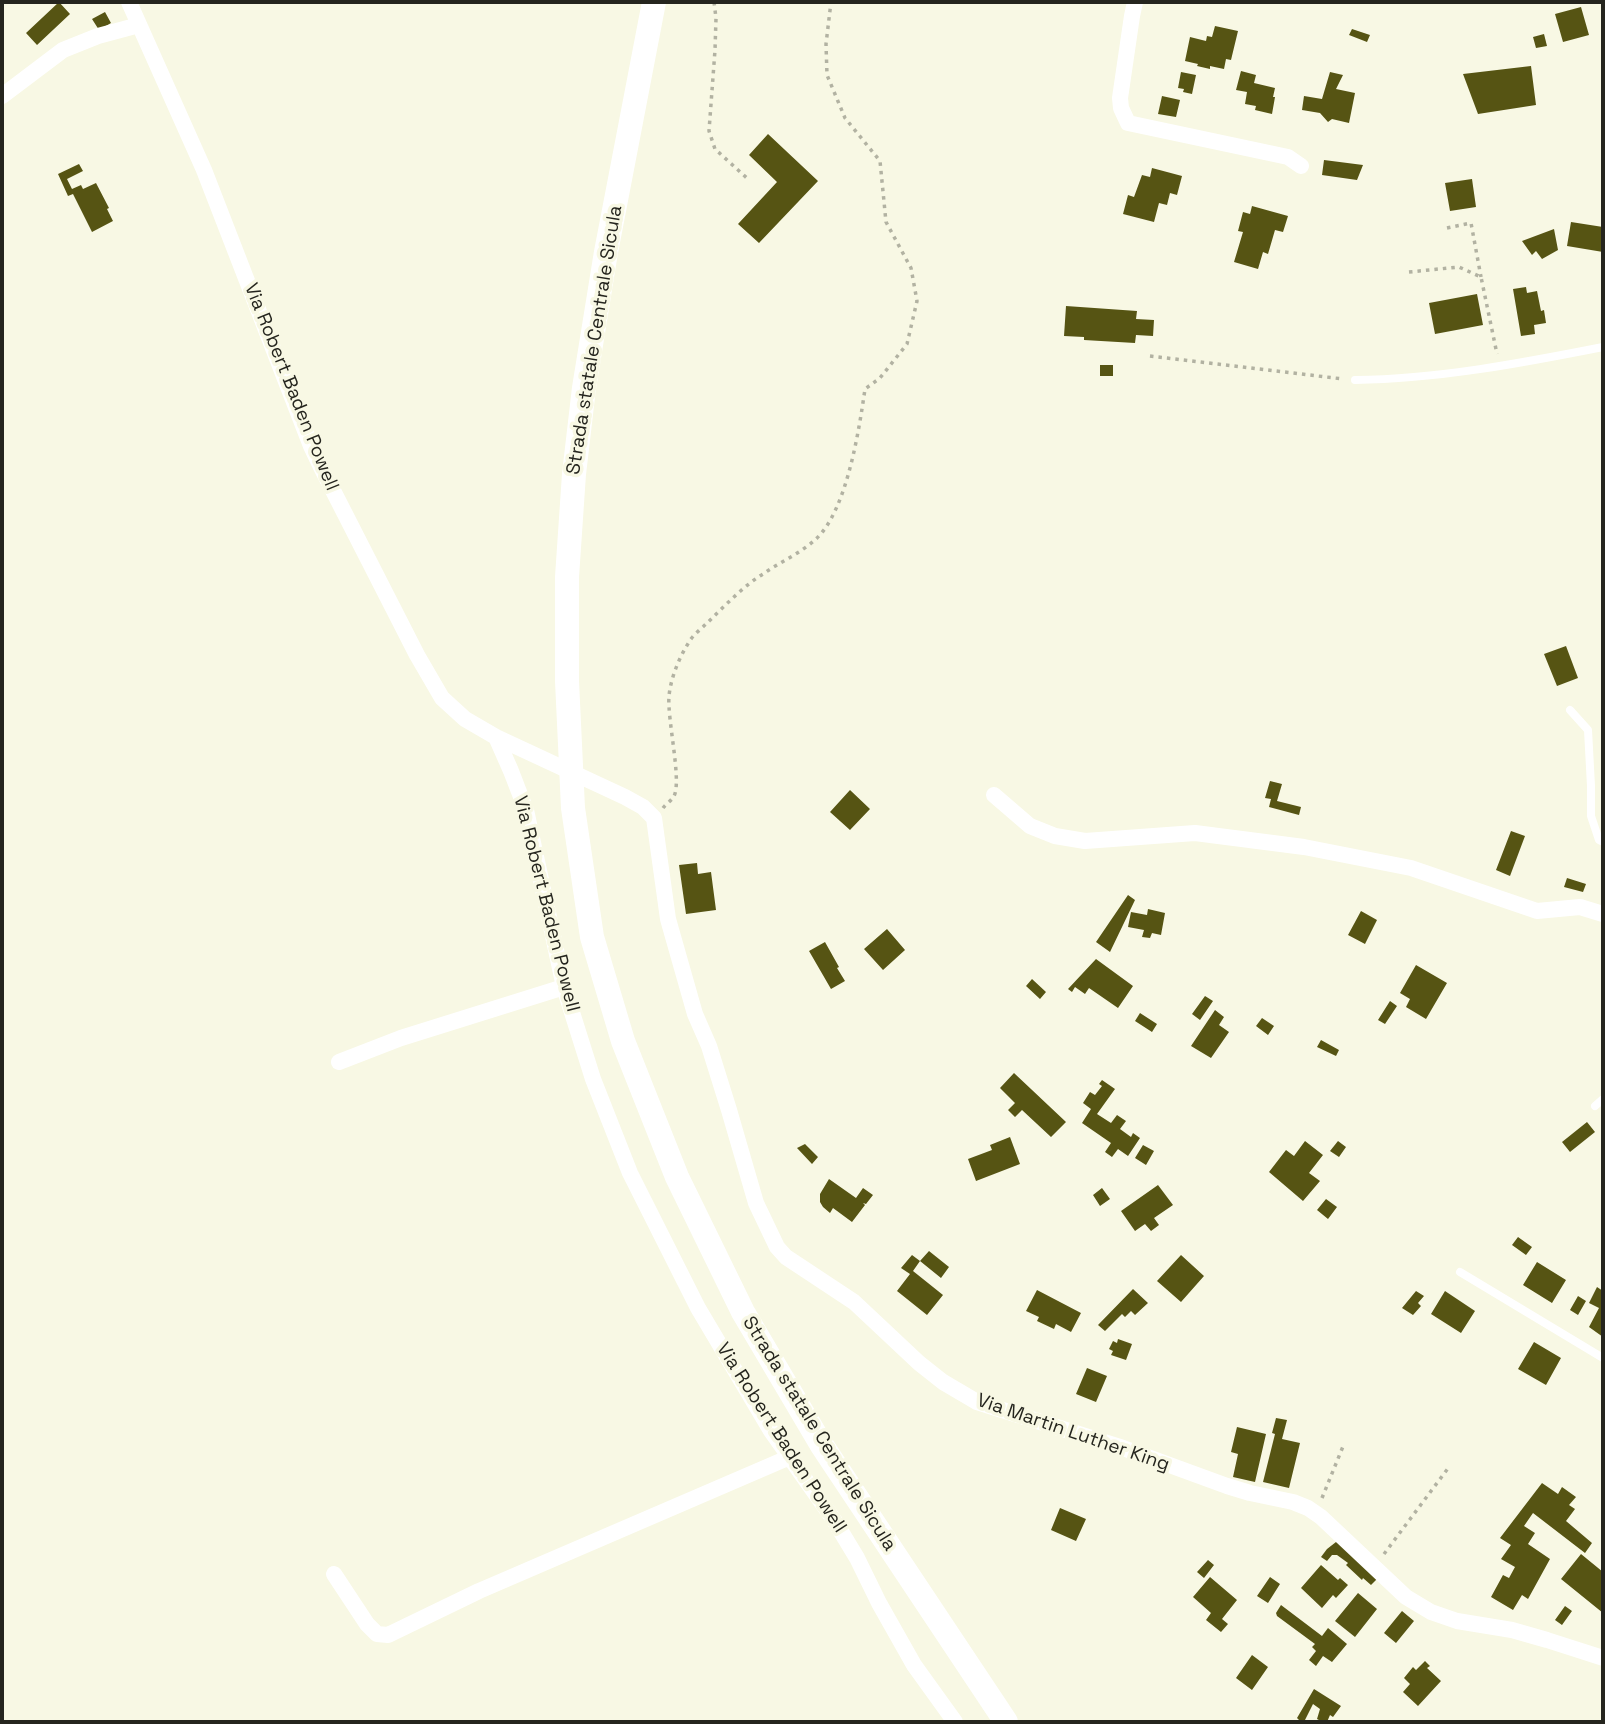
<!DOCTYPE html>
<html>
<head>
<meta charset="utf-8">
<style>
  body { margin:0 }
  #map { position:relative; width:1605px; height:1724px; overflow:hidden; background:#f8f8e4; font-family:"Space Grotesk",sans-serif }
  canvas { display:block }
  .frame { position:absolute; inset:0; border:4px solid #25251e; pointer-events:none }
</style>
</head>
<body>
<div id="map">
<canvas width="1605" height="1724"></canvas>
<div class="frame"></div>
</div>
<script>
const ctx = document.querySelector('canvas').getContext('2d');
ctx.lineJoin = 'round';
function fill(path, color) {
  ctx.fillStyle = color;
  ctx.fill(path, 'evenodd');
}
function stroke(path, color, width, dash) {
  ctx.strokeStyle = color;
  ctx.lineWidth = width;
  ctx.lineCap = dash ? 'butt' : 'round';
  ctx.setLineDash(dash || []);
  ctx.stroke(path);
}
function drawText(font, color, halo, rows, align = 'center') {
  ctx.font = font + ' "Space Grotesk",sans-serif';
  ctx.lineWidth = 7;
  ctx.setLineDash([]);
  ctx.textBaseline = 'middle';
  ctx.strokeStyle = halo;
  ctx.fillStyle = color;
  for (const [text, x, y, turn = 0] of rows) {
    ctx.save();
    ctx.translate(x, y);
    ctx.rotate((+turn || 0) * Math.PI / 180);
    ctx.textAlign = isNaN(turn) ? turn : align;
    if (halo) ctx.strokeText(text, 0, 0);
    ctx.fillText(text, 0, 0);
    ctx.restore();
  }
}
const building = new Path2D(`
  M59,2L70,14L37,45L26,33Z
  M1581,7L1589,35L1563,42L1555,14Z
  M105,12L111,23L99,30L92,19Z
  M1215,26L1238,31L1231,60L1226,59L1224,69L1210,66V69L1197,66L1198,64L1185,61L1190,37L1206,41L1207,36L1212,37Z
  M1352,29L1370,35L1367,42L1349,35Z
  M1544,34L1547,46L1536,48L1533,37Z
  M1531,66L1536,105L1478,114L1463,74Z
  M1241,71L1256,75L1254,83L1275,88L1273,97H1275L1272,114L1255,110L1256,106L1245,104L1247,92L1236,90Z
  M1181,72L1196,75L1192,94L1183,92L1184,89L1178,88Z
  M1330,72L1343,75L1336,89L1355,93L1349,123L1332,119L1328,122L1320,113L1302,110L1304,96L1322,99Z
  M1162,96L1180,100L1176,117L1158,114Z
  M768,134L818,181L759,243L738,224L777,182L749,155Z
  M1324,160L1363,165L1357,180L1322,175Z
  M79,164L83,171L67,179L72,189L81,185L83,189L96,183L109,208L107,209L113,221L92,232L73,194L68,196L58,174Z
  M1152,168L1182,176L1177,195L1170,193L1167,205L1159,203L1154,222L1123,214L1128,195L1134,197L1142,175L1150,177Z
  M1472,179L1476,207L1450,211L1445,183Z
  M1252,206L1288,216L1283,232L1275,230L1268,254L1263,252L1258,269L1234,262L1243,232L1238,231L1243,212L1250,214Z
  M1571,222L1603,227V252L1567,246Z
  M1554,229L1558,250L1542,259L1536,251L1532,255L1522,241Z
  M1526,287L1527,293L1537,291L1541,311L1544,310L1546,323L1534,325L1535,334L1521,336L1513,289Z
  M1477,294L1483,325L1435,334L1429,303Z
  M1066,306L1137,311L1136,319L1154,320L1153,336L1136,335L1135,343L1084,340V337L1064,336Z
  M1100,365H1113V376H1100Z
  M1566,646L1578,678L1557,686L1544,654Z
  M1270,781L1282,784L1277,801L1301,807L1299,815L1269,807L1271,799L1265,798Z
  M850,790L870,809L850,830L830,812Z
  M1511,831L1525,836L1510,876L1496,870Z
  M697,863L698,874L711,872L716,910L686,914L679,865Z
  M1567,878L1586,884L1583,892L1564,887Z
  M1128,895L1135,900L1110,952L1096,942Z
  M1148,909L1165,913L1161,935L1152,933L1150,938L1142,937L1144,930L1128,927L1131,912L1147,915Z
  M1361,911L1377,920L1365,944L1348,935Z
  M887,929L905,950L883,970L864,949Z
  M825,942L839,967L837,968L845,981L831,989L809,951Z
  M1096,959L1133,986L1118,1008L1089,988L1085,994L1075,987L1072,992L1068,989Z
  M1416,965L1447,983L1426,1019L1406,1007L1410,999L1400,993Z
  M1032,979L1046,992L1040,999L1026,986Z
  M1205,996L1213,1001L1200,1020L1192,1014Z
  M1390,1001L1397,1006L1385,1024L1378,1020Z
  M1215,1010L1224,1017L1219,1025L1229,1032L1211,1058L1191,1046Z
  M1140,1013L1157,1024L1152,1032L1135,1021Z
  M1262,1018L1274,1026L1268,1035L1256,1026Z
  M1321,1040L1339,1050L1336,1056L1317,1047Z
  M1014,1073L1066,1122L1051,1137L1022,1110L1015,1117L1008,1110L1015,1103L1000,1088Z
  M1102,1080L1115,1089L1097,1114L1111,1123L1117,1115L1126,1121L1120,1129L1131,1137L1133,1133L1140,1138L1128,1156L1118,1149L1112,1157L1105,1152L1111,1143L1082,1123L1091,1109L1083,1103L1090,1092L1095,1095L1102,1086L1099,1084Z
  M1587,1122L1595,1132L1570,1152L1562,1142Z
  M1010,1137L1020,1164L976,1181L968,1159L992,1150L990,1145Z
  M1305,1141L1323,1155L1309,1173L1320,1181L1303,1201L1269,1172L1286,1150L1294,1156Z
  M1338,1141L1346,1147L1339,1157L1330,1151Z
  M805,1144L818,1157L812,1164L797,1148Z
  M1143,1145L1154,1151L1146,1165L1135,1158Z
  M829,1179L856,1198L863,1188L873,1195L866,1204L863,1203L865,1205L852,1222L833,1208L830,1213L823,1207L820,1202V1194Z
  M1158,1185L1173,1205L1154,1218L1159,1225L1151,1231L1145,1224L1135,1231L1121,1211Z
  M1102,1188L1110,1199L1100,1206L1093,1195Z
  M1326,1199L1337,1207L1328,1219L1317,1210Z
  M1518,1237L1532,1247L1526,1255L1512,1245Z
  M929,1251L949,1267L941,1278L920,1261Z
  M912,1255L920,1261L913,1271L943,1295L927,1315L897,1291L910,1274L901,1268Z
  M1181,1255L1204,1276L1181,1302L1157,1281Z
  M1537,1262L1566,1280L1552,1303L1523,1285Z
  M1597,1287L1603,1291V1337L1589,1327L1599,1308L1589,1303Z
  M1133,1289L1148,1303L1135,1315L1131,1311L1125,1317L1122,1314L1105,1331L1098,1325Z
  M1037,1290L1081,1313L1071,1332L1056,1324L1054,1329L1037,1321L1039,1317L1026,1311Z
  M1416,1291L1424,1296L1418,1303L1421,1306L1413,1315L1402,1308Z
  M1445,1291L1475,1311L1461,1333L1431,1314Z
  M1578,1296L1586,1301L1578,1315L1570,1310Z
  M1118,1339L1132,1344L1126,1360L1111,1355L1113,1351L1109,1349L1113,1341L1117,1343Z
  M1534,1342L1561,1358L1546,1385L1518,1369Z
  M1087,1368L1107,1376L1096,1402L1076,1394Z
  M1276,1418L1287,1420L1282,1439L1300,1443L1289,1488L1263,1482L1275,1434L1272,1433Z
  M1237,1427L1266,1434L1255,1482L1233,1477L1238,1454L1231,1452Z
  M1542,1483L1558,1494L1562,1487L1576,1497L1569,1505L1575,1509L1566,1521L1592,1543L1585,1553L1533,1513L1524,1526L1535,1533L1528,1544L1550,1559L1528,1599L1522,1595L1513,1610L1491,1597L1503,1575L1509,1578L1515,1567L1501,1559L1511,1545L1500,1538Z
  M1060,1508L1086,1519L1076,1541L1051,1530Z
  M1336,1542L1341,1543L1379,1577L1371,1585L1363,1578L1362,1580L1346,1565L1348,1563L1337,1555H1332L1327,1561L1321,1557L1327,1549Z
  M1581,1554L1603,1572V1613L1561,1579Z
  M1208,1560L1214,1565L1204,1578L1197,1572Z
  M1321,1565L1338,1580L1340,1578L1348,1585L1336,1598L1333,1595L1322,1608L1301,1588Z
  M1210,1577L1237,1600L1222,1619L1228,1624L1221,1632L1206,1620L1211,1613L1193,1597Z
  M1270,1577L1280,1584L1268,1603L1257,1596Z
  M1358,1593L1377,1609L1355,1637L1335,1621Z
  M1281,1605L1322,1636L1328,1628L1347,1644L1332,1662L1323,1656L1316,1666L1309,1660L1316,1651L1312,1647L1315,1644L1277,1616L1276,1613Z
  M1565,1606L1572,1611L1562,1625L1555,1620Z
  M1402,1611L1414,1621L1396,1643L1384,1633Z
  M1252,1655L1268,1667L1252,1690L1236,1678Z
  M1425,1661L1430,1666L1427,1668L1441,1681L1418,1706L1403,1692L1410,1684L1404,1678L1413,1667L1416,1670Z
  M1314,1689L1341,1706L1333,1717L1330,1715L1327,1722H1323L1317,1719L1320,1709L1313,1704L1304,1722H1301L1297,1718Z`);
const path = new Path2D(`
  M714,2L716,18L715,50L709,131L715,149L749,180
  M1447,228L1471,223L1481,277
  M1409,272L1459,267L1481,277L1497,354
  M1150,356L1343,379
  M663,808C666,804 672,800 674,796C682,781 667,719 669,696C671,677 679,658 689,642C693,635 701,629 707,623C725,606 742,587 763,574C780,562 801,553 816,539C847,510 859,430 865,389L880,378L907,344L917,301L911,268L886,222L880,161L845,118L827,75L826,44L831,2
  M1322,1498L1344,1444
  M1384,1554L1449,1467`);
const lane = new Path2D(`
  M1355,380C1438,379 1522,363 1603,347
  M1570,710L1588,730L1591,786V816L1599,840L1603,842
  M1595,1106L1603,1099
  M1460,1272L1603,1358`);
const street = new Path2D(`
  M129,2L204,170L311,446L320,465L417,655L442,698L465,719L496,737L511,771L526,810L564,987L593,1079L630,1173L698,1308L771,1431L834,1520L857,1558L879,1603L914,1665L955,1722
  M1135,2L1132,16L1120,98L1121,108L1128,123L1288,157L1301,166
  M2,96L63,50L98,36L139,25
  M496,737L625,797L643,807L654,818L668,919L695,1014L709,1046L729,1110L756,1203L777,1247L786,1257L854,1302L919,1363L943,1382L977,1402L1123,1448L1227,1486L1250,1493L1293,1502L1308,1508L1321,1517L1406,1597L1431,1612L1457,1621L1512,1630L1547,1640L1603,1658
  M994,795L1030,826L1055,836L1085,841L1195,833L1304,847L1411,868L1537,911L1580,907L1603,914
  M339,1062L401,1038L564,987
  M334,1574L367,1624L377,1634L388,1635L479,1591L790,1457`);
const primary = new Path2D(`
  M654,2L606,252L584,388L574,474L567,577V681L573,808L592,937L623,1041L677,1177L743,1312L821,1444L1006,1722`);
const streetNames = [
  ["Strada statale Centrale Sicula",595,340,-81],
  ["Via Robert Baden Powell",291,387,68],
  ["Via Robert Baden Powell",546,904,76],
  ["Via Martin Luther King",1073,1433,19],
  ["Strada statale Centrale Sicula",819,1434,58],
  ["Via Robert Baden Powell",781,1438,57]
];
fill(building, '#565413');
stroke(path, '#b2b2a2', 3.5, [3.5, 5]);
stroke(lane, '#fff', 8);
stroke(street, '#fff', 16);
stroke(primary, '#fff', 24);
drawText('19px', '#25251e', '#f8f8e4', streetNames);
</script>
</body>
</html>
